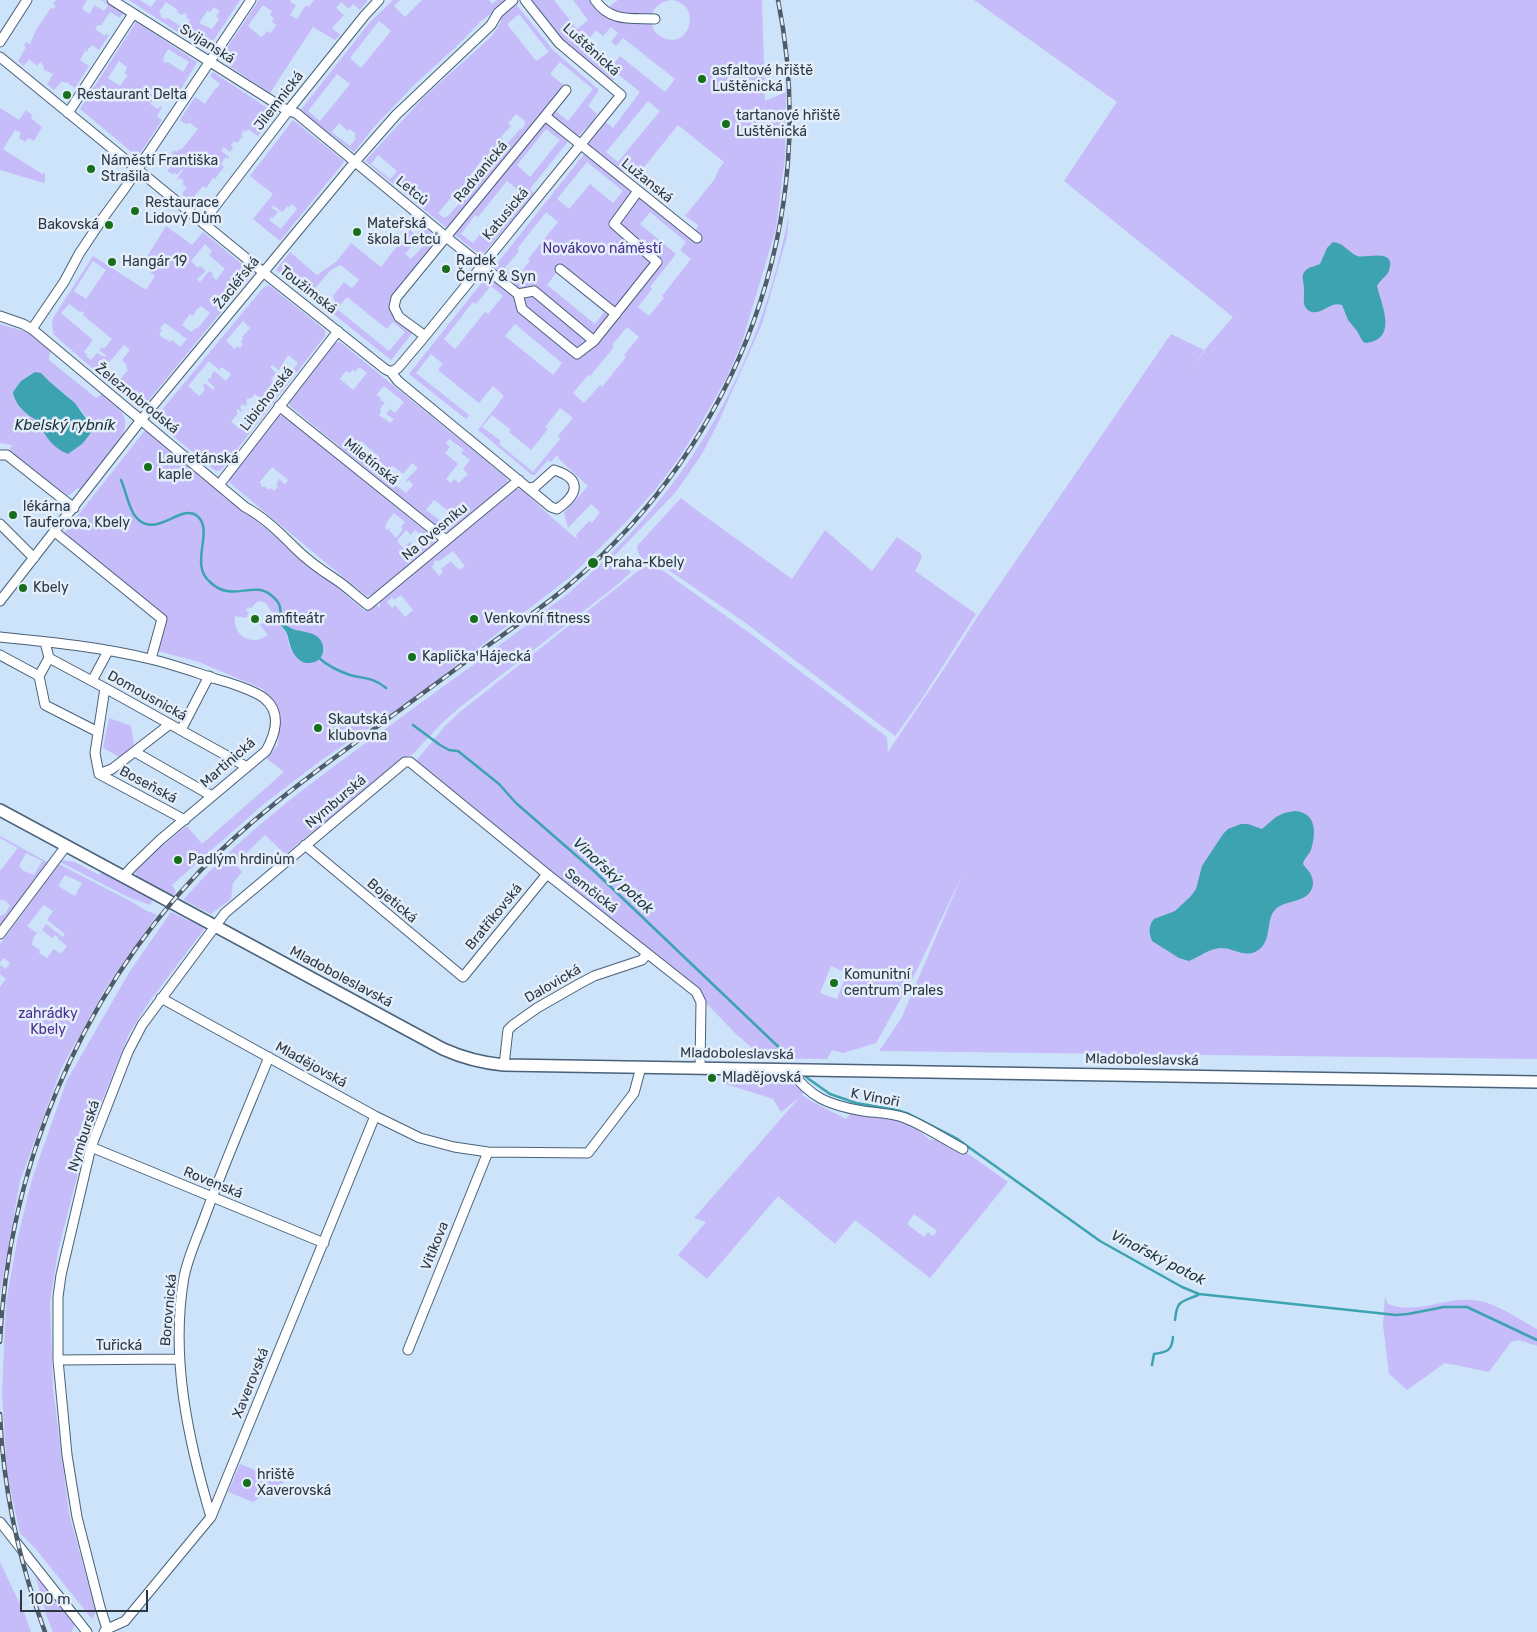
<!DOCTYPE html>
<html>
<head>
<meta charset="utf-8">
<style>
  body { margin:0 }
  #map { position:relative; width:1537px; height:1632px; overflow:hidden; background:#cde3f9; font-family:Rubik,sans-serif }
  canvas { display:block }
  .scale { position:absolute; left:20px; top:1590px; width:128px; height:22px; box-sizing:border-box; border:2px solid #2c3742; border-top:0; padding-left:6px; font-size:15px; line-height:18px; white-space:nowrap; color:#2c3742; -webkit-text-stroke:4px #e3eefa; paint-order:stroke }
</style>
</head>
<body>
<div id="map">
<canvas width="1537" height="1632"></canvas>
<div class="scale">100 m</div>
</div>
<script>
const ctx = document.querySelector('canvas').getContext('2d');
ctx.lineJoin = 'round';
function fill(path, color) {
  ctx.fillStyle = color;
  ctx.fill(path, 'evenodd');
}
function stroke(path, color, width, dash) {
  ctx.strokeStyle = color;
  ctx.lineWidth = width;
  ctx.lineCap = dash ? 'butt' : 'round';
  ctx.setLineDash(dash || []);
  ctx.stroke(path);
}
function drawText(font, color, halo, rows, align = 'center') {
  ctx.font = font + ' Rubik,sans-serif';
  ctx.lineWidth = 5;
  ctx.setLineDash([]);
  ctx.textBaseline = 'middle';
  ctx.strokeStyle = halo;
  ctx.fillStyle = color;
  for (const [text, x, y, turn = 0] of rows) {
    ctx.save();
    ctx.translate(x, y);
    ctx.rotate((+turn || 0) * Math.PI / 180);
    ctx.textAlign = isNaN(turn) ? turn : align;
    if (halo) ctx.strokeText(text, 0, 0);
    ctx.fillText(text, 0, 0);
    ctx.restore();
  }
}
const green = new Path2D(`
  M56,0H87L82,9L90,14L94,5L104,11L108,5L101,0H103L123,13L120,18L110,12L101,26L98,25L95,29L105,36L106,34L109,35L99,50L92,45L90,48L89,47L87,52L85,51L80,60L89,66L75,88L66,82L65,83L62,81L54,90L47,84L53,74L43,69L44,66L40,62L37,66L29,59L24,66L18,61L26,47L24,46L26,42L30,44L37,28L51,8L54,9L56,6L53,4Z
  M129,0H140L151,7L156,0H240L208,49L205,50ZM166,2L178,10L177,12L182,15L184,13L187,15L186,17L190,20L185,29L168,18L164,19L160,16L161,14L159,12ZM214,7L220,11L216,16L219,19L212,29L199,23L207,11L210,12Z
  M259,0H291L290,2L296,5L290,15L297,19L306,5L309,7L314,0H368L360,10L353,4L349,9L341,2L336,8L344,15L332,28L340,35L335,40L313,27L270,93L223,62L221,57ZM263,5L272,11L270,15L274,19L272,22L276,25L271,33L267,31L264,35L261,37L248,26Z
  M393,0H400L394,6L405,17L422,0H489L492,4L497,0H510L481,21L460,43L414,85L374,127L354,152L300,111L370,22ZM379,21L391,31L361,68L350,58ZM337,74L350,84L320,121L308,111ZM339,123L348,131L350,129L356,134L354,136L356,138L350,146L333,133H331Z
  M530,0H554L577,29L588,20L573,0H590L600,13L604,14L611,5L618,0H762L765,101L786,92L785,156L776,229L742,342L726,379L701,423L679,458L656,489L625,523L570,577L411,700L323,759L265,803L172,885L176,892L172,897L139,879L135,873L137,866L187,826L202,844L284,772L266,758L278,745L280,714L263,689L199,662L158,651L166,617L64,533L146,429L365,611L375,604L380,608V602L517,489H521C540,506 557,523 577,539L576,535L589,521L592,523L600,512L591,504L568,528L564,513L588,486L560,460L557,455L551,462L548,460L535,475H532L478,430L504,396L493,386L479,403L438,370L443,364L431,354L416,373L469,415L466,419L409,374L585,153L695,234L698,225L685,216L714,180L719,169L724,162L678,125L636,177L625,168L622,173L588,145L606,122L613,128L640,92L619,75L612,81L607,78L569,48ZM670,0C705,3 689,52 662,37C655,34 652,28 651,21H659V18L652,15C654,7 661,2 670,0ZM611,27L618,33L611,42L616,46L623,38L675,79L665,92L620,56L612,66L603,58L605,55L588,40L596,30L603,36ZM648,101L660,111L618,162L606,152ZM587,162L623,191L613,203L590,184L569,209L557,199ZM546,212L558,222L528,259L530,261L516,278L504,269L519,251L517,249ZM650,212L686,242L680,250L691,259L662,296L664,298L649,316L638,307L652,289L650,287L676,254L640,224ZM556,273L604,312L595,324L547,285ZM491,286L503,296L488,314L485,312L455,349L444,339L473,302L476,304ZM515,324L562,363L553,375L505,336ZM627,327L639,337L624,355L626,357L602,387L600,385L584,403L573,393L588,375L590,376L614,347L612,345ZM560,408L573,418L558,436L560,439L533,472L499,444L501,441L482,427L492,415L511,430L509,432L531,450L548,429L545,427ZM453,551L465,566L459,570L451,561L441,569L443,572L439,576L432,567L434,564V562L436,560L439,561ZM401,595L413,610L405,617L395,605L392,608L387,602L392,597L394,600ZM258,601L266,603L271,611L275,613V615L260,625L268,635C252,647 232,636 235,616L246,618L249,612L246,611L247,607L251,608ZM285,624L291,629L314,635L323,646V654L300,661L289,645L287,635L283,629Z
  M974,0H1537V1059L879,1051L902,1017L963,873L918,968L876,1043L843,1053L832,1050L827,1059L764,1058L737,1035L706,1003L702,994L554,876L416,761L445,726L461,711L642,568L652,566L662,570L755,637L887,737L888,752L942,672L978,616L1171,334L1204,350L1190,374L1206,348L1233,317L1064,181L1117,102ZM831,966L847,973L837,999L820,993Z
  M515,3L553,50L599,90L588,106L597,114L593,121L579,135H573L530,189L534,194L483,254L476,252L365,161L424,97L491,37L501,22V14ZM519,14L549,52L536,61L507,24ZM560,62L593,89L568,121L556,111L571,91L550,74ZM516,114L526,122L522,129H520L508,143L506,142L505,143L501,137L511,126L508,123ZM546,129L560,140L530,177L517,165ZM378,155L397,171L390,179L371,164ZM485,156L492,162L475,184L468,178ZM507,181L519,191L490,227L487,225L473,243L461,234L475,215L478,217ZM456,192L464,198L449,215L444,218L438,213Z
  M136,22L197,62L178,94L173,91L169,98L155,89L153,93L156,95L150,104L158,109L160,106L162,108L157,116L162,120L139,155L134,154L80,109ZM168,49L189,62L183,72L168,62L165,63L163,61L164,59L163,58ZM119,61L127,67L125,73L128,77H126L120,86L108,78Z
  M213,72L275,113L258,136L248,129L246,132L244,130L241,135L243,136L237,143L234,141L231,145L233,148L230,152L224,147L221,151L229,157L228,159L226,157L221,164L224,167L215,179L213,178L206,188L203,186L194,196L201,202L197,206L182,194L187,187L182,184L184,181L180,178L178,180L177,179L183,170L182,169L177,175L175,173L173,174L167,171L170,168L165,164L174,150L177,152L179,149L181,150L198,129L190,123L186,124L180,120L195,97L205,104L215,89H216L220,84L210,76Z
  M0,108L19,120L26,110L32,115L31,118L42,127L34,141L28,138L25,142L19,138L21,133L15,130L3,149L42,174L45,173V181L44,183L0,170Z
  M293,120L344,161V162L280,241L253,219L273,194L250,176ZM292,204L297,209L281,229L269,220L271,217L273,218L278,212L272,208L273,205L282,212L288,206L289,207Z
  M789,214L787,237L762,324L718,423L702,454L675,493L614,556L631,572L617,585L459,708L443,722L412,755L408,756L285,854L265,835L235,864L242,872L233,883L231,899L211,914L183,900C242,833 309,784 381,732C445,685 508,640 570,592C691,487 758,371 789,214Z
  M416,221L417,222L411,231L416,235L423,226L435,236L437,241L393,294L391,305L414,331L391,360L331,312L336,305L333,296L344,282L352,288L359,280L341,265L331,270L308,296L276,270L290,252L317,275L337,261L351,243L381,267ZM423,232L431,238L411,259L405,254ZM347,297L387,329L393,322L405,332L389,351L337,309Z
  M166,226L192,245L203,232L253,273L144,406L138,407L105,380L109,375L118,382L128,370L126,367L127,366L122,360L130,350L124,345L99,374L54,335L52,326L53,318L93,256L146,290L155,276L150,272V266L147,257ZM205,244L212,251L209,255L225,269L216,280L212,276L213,274L209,271L200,282L197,279L206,271L200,266L198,268L191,261ZM93,261L106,270L86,299L74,291ZM69,304L80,312L81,311L84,313L83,315L112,339L104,349L102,347L99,350L106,355L105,357L97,353L91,360L86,356L87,355L84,352L93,340L61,313ZM201,306L210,313L198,328L194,329L191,332L182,325L190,314L193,316L197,309H198ZM165,323L187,339L180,347L172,340L170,342L159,335L162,330L160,328Z
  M269,285L325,330V336L221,470L216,471L157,423L156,417L263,288ZM243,321L250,328L242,337L243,338L241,342L243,344L240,348L237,346L235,349L226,341ZM288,355L298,363L279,387L277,385L275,387L272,384L273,382L271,380L276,373L270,367L272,365L279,370ZM209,361L219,370L222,367L231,374L226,381L214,371L211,376L212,377L207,380L215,388L213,390L205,383L203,386L205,390L199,396L188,386ZM255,394L262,399L240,429L231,422L238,413L236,411L238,409L241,412L242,410L240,408L242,404L246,406L247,403L246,401L248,398L250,399Z
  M0,324L27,332L50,351L49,360L96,398L102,394C117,406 132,415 122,436L81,490L78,488L68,496L9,451L12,445L0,443ZM41,373C51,384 63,392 74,402C81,409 84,416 92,422L93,432L71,452L42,431L39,421L14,399L13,392L21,381Z
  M340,342L507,478L508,482L448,532L442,531L290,406L289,401L335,343ZM359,367L367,373L353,390L340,379L346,371L350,373L353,370L355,372ZM384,386L404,402L395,413L390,409L386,414L394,419L390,423L379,415L381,412L380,409L385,402L380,400L381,398L376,395ZM449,439L464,450L461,453L470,460L463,469L468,474L459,483L454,479L451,483L446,479L458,464L445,453L450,447L446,443ZM361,441L379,457L378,460L384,465L379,471L354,450ZM412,463L418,468L406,480L407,482L409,480L413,485L406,493L388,479L389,476L387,474L393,466L403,474ZM434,500L456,517L446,525L426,510Z
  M283,415L435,539V543L372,595L366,596L230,483L229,478L278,416ZM272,467L288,480L285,484L279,479L276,485L278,486L274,491L271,488L269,490L265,487H262L260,482ZM394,513L405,522L401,527L403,529L396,538L389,530L390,529L389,528L387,530L385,528L387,522ZM406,530L411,535L415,530L419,533L421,532L426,536L424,538L426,542L417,550L410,542L403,548L397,541Z
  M681,498L699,512L792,579L825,530L872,571L897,537L920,553L922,557L915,571L976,614L921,700L895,736L747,624L660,564L651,562L644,563L638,552L637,546Z
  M109,718L131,726L134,744L121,758L103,748Z
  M0,836L47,862L0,927V916L5,914L10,905L3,899L2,901L0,899V871L18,848L0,838ZM26,853L42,861L34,875L24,871L19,866Z
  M62,860L75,862L99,875L102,871L153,899L150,905L128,897L60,862Z
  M59,864L132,902L145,910L157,915L105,989L61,1069L20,1181L0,1293V987L6,979L0,974V965L6,969L10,963L4,958L0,962V944ZM65,875L82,883L75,896L58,886ZM44,905L53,911L47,920L65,934L63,937L46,924L42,930L52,938L55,935L58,937L57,938L67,946L61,954L54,949L47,958L39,953L40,950L31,944L34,939L33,938L37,933L27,926Z
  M171,912L204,928L202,932L149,1002L129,1034L87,1138L58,1251L50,1302L53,1389L69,1513L96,1612L92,1619L35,1548L20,1533L7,1474L2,1392L6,1303L17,1241L32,1179L67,1080L130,971Z
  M793,1080L804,1092L802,1095L813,1102L846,1119L853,1111C888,1117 902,1115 930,1140L941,1139L970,1155L1008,1182L930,1278L855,1220L835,1244L778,1196L707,1279L678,1255L706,1222L694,1218L799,1098L781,1112L773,1099L723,1083L725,1081ZM914,1214L937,1231L933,1236L928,1232L924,1237L907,1224Z
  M1385,1297L1388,1304C1415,1315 1445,1297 1473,1300C1496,1302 1518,1319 1537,1329V1346L1519,1340L1511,1342L1489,1372L1445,1363L1407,1390L1389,1374L1383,1325Z
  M240,1464L284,1482L253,1502L228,1492Z
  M0,1562L25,1615L31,1632H0Z
  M35,1574L75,1624L72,1631V1632H53L47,1617Z`);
const water = new Path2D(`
  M1333,242C1344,243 1348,252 1357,256C1365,259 1397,247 1389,271C1386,277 1380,280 1377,286C1381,304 1399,339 1366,343L1363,342L1357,331L1348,320L1342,305C1331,301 1323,314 1312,312C1300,308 1305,297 1304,288C1304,282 1300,275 1306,270C1309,267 1316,266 1320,264L1327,248Z
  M35,372L41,373L50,382L75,403L85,417L92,422L96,427L82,444L68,454C53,448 44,436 39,421C28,417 14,404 13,392L21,381Z
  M284,621C285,624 286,625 289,627C300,634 319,629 323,646C324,653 322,657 317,661C299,669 291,652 288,637C287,631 282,628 280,623Z
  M1295,811C1317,813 1316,833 1311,850C1309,855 1304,858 1303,864C1305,867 1308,870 1310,873C1312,876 1313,880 1313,884C1310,905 1284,898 1274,911C1265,923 1273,943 1255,952C1243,957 1233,948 1221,948C1210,948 1199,957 1189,961L1179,958L1152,941C1149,933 1148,926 1154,919L1175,911L1191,896L1196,889L1202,866L1223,834L1228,829L1241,824H1248L1262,829L1276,817L1284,813Z`);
const stream = new Path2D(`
  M121,480C126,491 128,506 135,516C155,541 179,504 196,515C216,529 188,564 210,582C214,586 221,590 227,591C242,594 257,584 271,595C275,598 277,600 279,604C281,610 281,617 282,623
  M319,658C328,666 338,671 350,675C365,679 373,677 386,688
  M413,725L440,745L449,750L458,751L499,784L516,803L594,871L788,1056
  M806,1077L830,1094L856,1103L897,1110L909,1114L956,1138L1100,1241L1182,1287L1199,1294L1396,1315L1408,1314L1444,1307H1467L1537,1340
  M1175,1320C1177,1300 1180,1303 1198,1295
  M1152,1365L1154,1354C1168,1352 1172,1350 1173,1337`);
const minor = new Path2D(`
  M112,0L288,111L296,113L446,237L518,294L522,309L577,354L594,341L657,262L614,224L638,191
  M595,0C610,22 630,18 655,19
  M0,42L27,0
  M0,57L263,272L385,369L391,372L398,381L551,507L557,509C578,495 583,479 554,470L535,487L529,488
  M68,113L133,14
  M545,116L566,90
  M203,222L288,111L365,15L379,0
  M560,269L616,314
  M518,294L534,291L594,341
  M0,316L23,324L32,329L245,507C264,517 280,533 295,548C307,560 321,570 335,579C346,586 357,597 368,605L519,480
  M32,329L64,282L79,254L103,218L125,188L251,0
  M425,336L399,317L394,307L396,298L545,116L697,238
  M391,372L398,368L425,336L621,95L559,43L525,0
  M279,406L446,540
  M0,455H7L12,459L74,508
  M219,485L338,331
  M0,524L34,558
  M55,532L162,619L151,659
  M0,601L141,420L359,157L396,115L491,25L498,13L513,0
  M0,637C50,642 101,647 150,659C172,664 194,672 216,679C228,682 256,691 265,699C282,713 275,735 266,751L160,840L132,867L123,877
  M45,642L49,658L105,688L247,767
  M0,655L39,676L45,705L98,732
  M39,676L49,658
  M92,681L108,651
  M181,730L209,676
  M135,752L212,796
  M99,774L185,820
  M99,774L95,753L105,688
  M99,774L112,769L170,724
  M305,845L463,977L547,874
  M0,934L66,846
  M161,998L375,1116L420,1138L454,1147L488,1152L588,1153L634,1093L641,1067
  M504,1065L508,1030L513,1025L537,1008L579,984L594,976L642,960L647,954
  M789,1069C811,1098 828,1105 863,1111C877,1113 892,1113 905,1118C925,1126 944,1139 963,1149
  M91,1147L324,1243
  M408,1350L488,1152
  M58,1360L179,1359
  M211,1517C188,1440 170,1357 184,1277C188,1257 197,1238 204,1219C224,1164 247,1111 269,1057
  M0,1522L87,1632
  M107,1629L125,1621L211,1517L375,1116
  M104,1632L107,1629L100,1607L77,1517L67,1455L58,1360V1297L61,1275L91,1147L128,1052L142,1025L225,913L405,762H410L547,874L696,992L701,1002L700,1068`);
const major = new Path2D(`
  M0,810L443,1049C463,1058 483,1063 504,1065L1537,1082`);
const rail = new Path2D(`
  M0,1342C8,1169 78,1000 198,873C248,821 305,779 363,737C406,706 448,675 490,644C517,625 544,606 569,585C739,442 822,219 778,0
  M0,1414C3,1488 19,1562 45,1632`);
const markers = [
  [702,79,5,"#176f1b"],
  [67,95,5,"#176f1b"],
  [726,124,5,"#176f1b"],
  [91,169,5,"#176f1b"],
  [135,211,5,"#176f1b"],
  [109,225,5,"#176f1b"],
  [357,232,5,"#176f1b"],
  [112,262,5,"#176f1b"],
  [446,269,5,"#176f1b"],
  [148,467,5,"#176f1b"],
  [13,515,5,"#176f1b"],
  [593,563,6,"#176f1b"],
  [23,588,5,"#176f1b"],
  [255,619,5,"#176f1b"],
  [474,619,5,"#176f1b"],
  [412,657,5,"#176f1b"],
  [318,728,5,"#176f1b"],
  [178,860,5,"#176f1b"],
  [834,983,5,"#176f1b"],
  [712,1078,5,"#176f1b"],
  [247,1483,5,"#176f1b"]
];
const streetNames = [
  ["Svijanská",207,44,32],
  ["Luštěnická",591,50,42],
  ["Jilemnická",279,101,-52],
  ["Radvanická",481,172,-50],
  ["Lužanská",647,181,39],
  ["Letců",412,191,39],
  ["Katusická",506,214,-50],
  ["Žacléřská",237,283,-51],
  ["Toužimská",308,290,38],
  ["Železnobrodská",137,399,39],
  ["Libichovská",267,399,-52],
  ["Miletínská",371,462,39],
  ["Na Ovesníku",435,532,-40],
  ["Domousnická",147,696,29],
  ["Martinická",228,763,-41],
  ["Boseňská",148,785,28],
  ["Nymburská",336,802,-40],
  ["Semčická",591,891,38],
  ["Bojetická",392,901,40],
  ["Bratříkovská",494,917,-51],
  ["Mladoboleslavská",341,977,28],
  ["Dalovická",553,984,-30],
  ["Mladoboleslavská",737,1054,1],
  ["Mladoboleslavská",1142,1060,1],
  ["Mladějovská",311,1065,29],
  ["K Vinoři",875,1098,11],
  ["Nymburská",84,1136,-72],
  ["Rovenská",213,1183,22],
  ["Vitíkova",435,1246,-68],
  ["Borovnická",169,1310,-85],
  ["Tuřická",119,1346],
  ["Xaverovská",251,1383,-68]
];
const poiNames = [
  ["asfaltové hřiště",712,71],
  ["Luštěnická",712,87],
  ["Restaurant Delta",77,95],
  ["tartanové hřiště",736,116],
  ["Luštěnická",736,132],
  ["Náměstí Františka",101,161],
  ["Strašila",101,177],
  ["Restaurace",145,203],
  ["Lidový Dům",145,219],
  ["Mateřská",367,224],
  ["škola Letců",367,240],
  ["Bakovská",99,225,"right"],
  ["Radek",456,261],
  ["Černý & Syn",456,277],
  ["Hangár 19",122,262],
  ["Lauretánská",158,459],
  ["kaple",158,475],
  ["lékárna",23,507],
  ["Tauferova, Kbely",23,523],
  ["Praha-Kbely",604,563],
  ["Kbely",33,588],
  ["amfiteátr",265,619],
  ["Venkovní fitness",484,619],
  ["Kaplička Hájecká",422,657],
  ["Skautská",328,720],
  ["klubovna",328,736],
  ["Padlým hrdinům",188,860],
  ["Komunitní",844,975],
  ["centrum Prales",844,991],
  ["Mladějovská",722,1078],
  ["hriště",257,1475],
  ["Xaverovská",257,1491]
];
const parkNames = [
  ["Novákovo náměstí",602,249],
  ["zahrádky",48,1014],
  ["Kbely",48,1030]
];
const waterNames = [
  ["Kbelský rybník",65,426],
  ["Vinořský potok",613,876,43],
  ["Vinořský potok",1158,1258,27]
];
fill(green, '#c5bcf9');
fill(water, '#3da3b0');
stroke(stream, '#3da3b0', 2.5);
stroke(minor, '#496179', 11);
stroke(major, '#496179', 14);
stroke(minor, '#fff', 9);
stroke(major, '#fff', 11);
stroke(rail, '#4e5b68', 4.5);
stroke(rail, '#e3eefa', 2.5, [8]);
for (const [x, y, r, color] of markers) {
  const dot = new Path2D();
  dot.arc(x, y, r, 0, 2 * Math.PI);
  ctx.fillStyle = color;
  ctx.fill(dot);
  stroke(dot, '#e3eefa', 2);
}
drawText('14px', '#2c3742', '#e3eefa', streetNames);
drawText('14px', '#2c3742', '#e3eefa', poiNames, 'left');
drawText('14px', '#4a308d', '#e3eefa', parkNames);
drawText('italic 15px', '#1e3538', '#e3eefa', waterNames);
</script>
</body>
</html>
